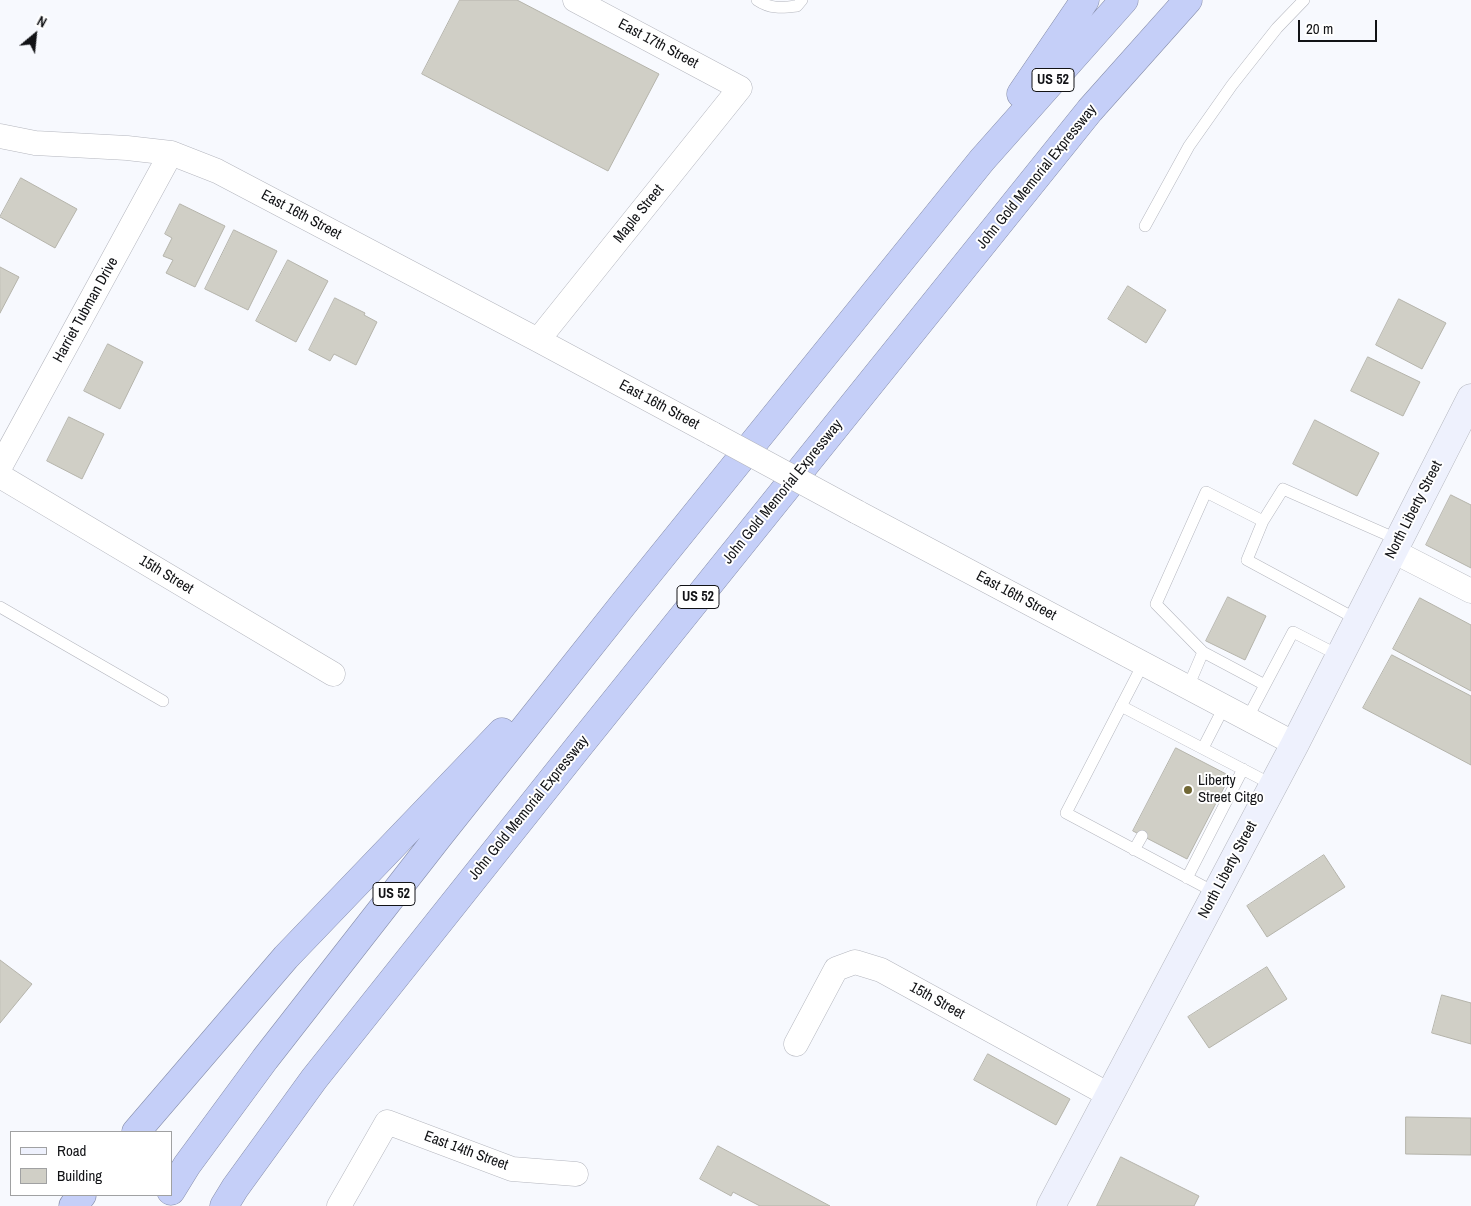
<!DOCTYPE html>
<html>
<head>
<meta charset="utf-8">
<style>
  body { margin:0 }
  #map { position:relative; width:1471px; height:1206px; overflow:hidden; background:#f7f9fe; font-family:"Archivo Narrow",sans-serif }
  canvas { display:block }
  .legend { position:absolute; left:10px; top:1131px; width:162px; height:65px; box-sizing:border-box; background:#fff; border:1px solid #a0a1a2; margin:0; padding:6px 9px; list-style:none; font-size:15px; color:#121316 }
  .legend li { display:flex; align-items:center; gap:10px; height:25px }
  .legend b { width:25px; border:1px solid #a0a1a2 }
  .north { position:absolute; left:10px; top:10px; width:50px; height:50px; -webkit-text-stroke:4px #fff; paint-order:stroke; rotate:28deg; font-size:14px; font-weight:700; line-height:20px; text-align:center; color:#121316 }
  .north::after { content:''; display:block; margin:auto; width:18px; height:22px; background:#121316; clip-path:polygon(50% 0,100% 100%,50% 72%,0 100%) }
  .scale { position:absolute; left:1298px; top:20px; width:79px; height:22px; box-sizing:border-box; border:2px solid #121316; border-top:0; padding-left:6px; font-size:15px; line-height:18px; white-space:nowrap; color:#121316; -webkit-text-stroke:4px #fff; paint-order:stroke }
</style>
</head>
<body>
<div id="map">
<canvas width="1471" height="1206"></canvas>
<ul class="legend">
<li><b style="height:6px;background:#eef1fd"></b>Road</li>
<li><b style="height:14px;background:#d0cfc6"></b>Building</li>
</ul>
<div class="north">N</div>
<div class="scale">20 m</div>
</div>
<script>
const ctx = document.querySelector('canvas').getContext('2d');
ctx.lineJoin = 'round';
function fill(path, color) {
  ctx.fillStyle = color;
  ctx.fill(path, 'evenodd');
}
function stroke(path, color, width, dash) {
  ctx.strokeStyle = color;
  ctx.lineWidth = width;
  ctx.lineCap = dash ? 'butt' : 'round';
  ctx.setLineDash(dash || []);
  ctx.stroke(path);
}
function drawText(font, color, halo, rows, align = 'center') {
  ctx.font = font + ' "Archivo Narrow",sans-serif';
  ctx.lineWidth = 4;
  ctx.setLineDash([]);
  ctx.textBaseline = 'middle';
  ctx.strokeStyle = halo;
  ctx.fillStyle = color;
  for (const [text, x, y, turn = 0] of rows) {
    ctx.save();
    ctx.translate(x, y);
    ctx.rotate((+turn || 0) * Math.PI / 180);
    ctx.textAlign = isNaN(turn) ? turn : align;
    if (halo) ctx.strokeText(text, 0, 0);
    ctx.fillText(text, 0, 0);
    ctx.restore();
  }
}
const building = new Path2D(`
  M460,0H517L659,74L608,171L422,74Z
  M21,178L77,209L55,248L0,217Z
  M180,204L225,226L195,287L166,273L173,260L163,256L172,238L165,234Z
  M234,230L277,251L248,310L205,289Z
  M288,260L328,281L296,342L256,321Z
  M0,267L19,277L0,313Z
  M1128,286L1166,310L1146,343L1108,319Z
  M335,298L365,313L364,315L377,322L356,365L334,354L330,361L309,350Z
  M1399,299L1446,323L1422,369L1376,345Z
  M108,344L143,362L120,409L84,391Z
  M1368,357L1420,382L1403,416L1351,391Z
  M69,417L104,434L82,479L47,461Z
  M1315,420L1379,453L1357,496L1293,464Z
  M1451,495L1471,505V568L1426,545Z
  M1228,597L1266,616L1245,660L1206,641Z
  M1420,598L1471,625V691L1393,649Z
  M1392,655L1471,696V765L1363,708Z
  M1176,748L1230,776L1187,859L1133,831Z
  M1324,855L1345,887L1267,937L1247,906Z
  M0,960L32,984L0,1023Z
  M1267,967L1287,999L1209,1048L1188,1017Z
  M1442,995L1471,1003V1044L1432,1033Z
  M988,1054L1070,1099L1056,1125L974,1080Z
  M1406,1117L1471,1118V1155L1406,1154Z
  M718,1146L830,1206H760L733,1192L731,1196L700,1179Z
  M1121,1157L1199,1196L1194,1206H1097Z`);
const service = new Path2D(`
  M757,0C770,9 782,8 797,6L802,0
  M1145,226L1189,146L1232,85L1277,28L1304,0
  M0,607L163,701
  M1358,620L1247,560L1263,521L1283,489L1399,540
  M1203,652L1265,685
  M1143,664L1066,813L1216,893
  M1188,687L1203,652L1156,604L1206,492L1263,521
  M1121,706L1273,785
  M1247,719L1293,632L1340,656
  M1203,748L1224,707
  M1134,850L1142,836
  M1187,878L1243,769`);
const minor = new Path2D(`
  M0,136L35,143L127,148L171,153L217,171L538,340L713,434
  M538,340L740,88L575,0
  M0,467L171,153
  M0,476L333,674
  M857,512L1295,744
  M1393,551L1471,591
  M796,1044L836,969L855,962L881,970L1109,1095
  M339,1206L387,1122L512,1169L576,1174`);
const secondary = new Path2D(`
  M1051,1206L1295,744L1471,398`);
const motorway = new Path2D(`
  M1021,94L1085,0
  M136,1132L286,957L502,732
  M171,1191L187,1165L265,1059L439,836L625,602L982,160L1124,0
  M73,1206L82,1195
  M224,1206L235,1188L314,1079L579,746L1090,110L1188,0`);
const minorBridge = new Path2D(`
  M713,434L857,512`);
const markers = [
  [1188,790,5,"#716835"]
];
const shields = [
  [1053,80,42],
  [698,597,42],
  [394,894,42]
];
const shieldNames = [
  ["US 52",1053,80],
  ["US 52",698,597],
  ["US 52",394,894]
];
const streetNames = [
  ["East 17th Street",658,44,28],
  ["John Gold Memorial Expressway",1037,177,-51],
  ["Maple Street",639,214,-51],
  ["East 16th Street",301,215,28],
  ["Harriet Tubman Drive",86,310,-61],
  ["East 16th Street",659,405,28],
  ["John Gold Memorial Expressway",783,492,-51],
  ["North Liberty Street",1414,510,-63],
  ["15th Street",166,575,31],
  ["East 16th Street",1016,596,28],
  ["John Gold Memorial Expressway",529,808,-51],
  ["North Liberty Street",1228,870,-62],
  ["15th Street",937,1001,29],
  ["East 14th Street",466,1151,20]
];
const poiNames = [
  ["Liberty",1198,781],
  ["Street Citgo",1198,798]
];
fill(building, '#d0cfc6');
stroke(building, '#b5b4ab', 1);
stroke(service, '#b4b6be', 12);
stroke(minor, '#b4b6be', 25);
stroke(secondary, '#b4b6be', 29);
stroke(motorway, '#868da9', 29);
stroke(service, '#fff', 11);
stroke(minor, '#fff', 24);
stroke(secondary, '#eef1fd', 28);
stroke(motorway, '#c5cff8', 28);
stroke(minorBridge, '#b4b6be', 25, []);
stroke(minorBridge, '#fff', 24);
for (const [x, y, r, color] of markers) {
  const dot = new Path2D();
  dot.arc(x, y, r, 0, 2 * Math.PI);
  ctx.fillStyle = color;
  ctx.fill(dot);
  stroke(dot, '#fff', 2);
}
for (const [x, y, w] of shields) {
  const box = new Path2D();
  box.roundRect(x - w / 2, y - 11.5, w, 23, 4);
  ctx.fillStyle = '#fff';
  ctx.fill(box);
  stroke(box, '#121316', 1);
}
drawText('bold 14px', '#121316', null, shieldNames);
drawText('15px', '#121316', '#fff', streetNames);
drawText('15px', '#121316', '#fff', poiNames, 'left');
</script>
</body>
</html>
